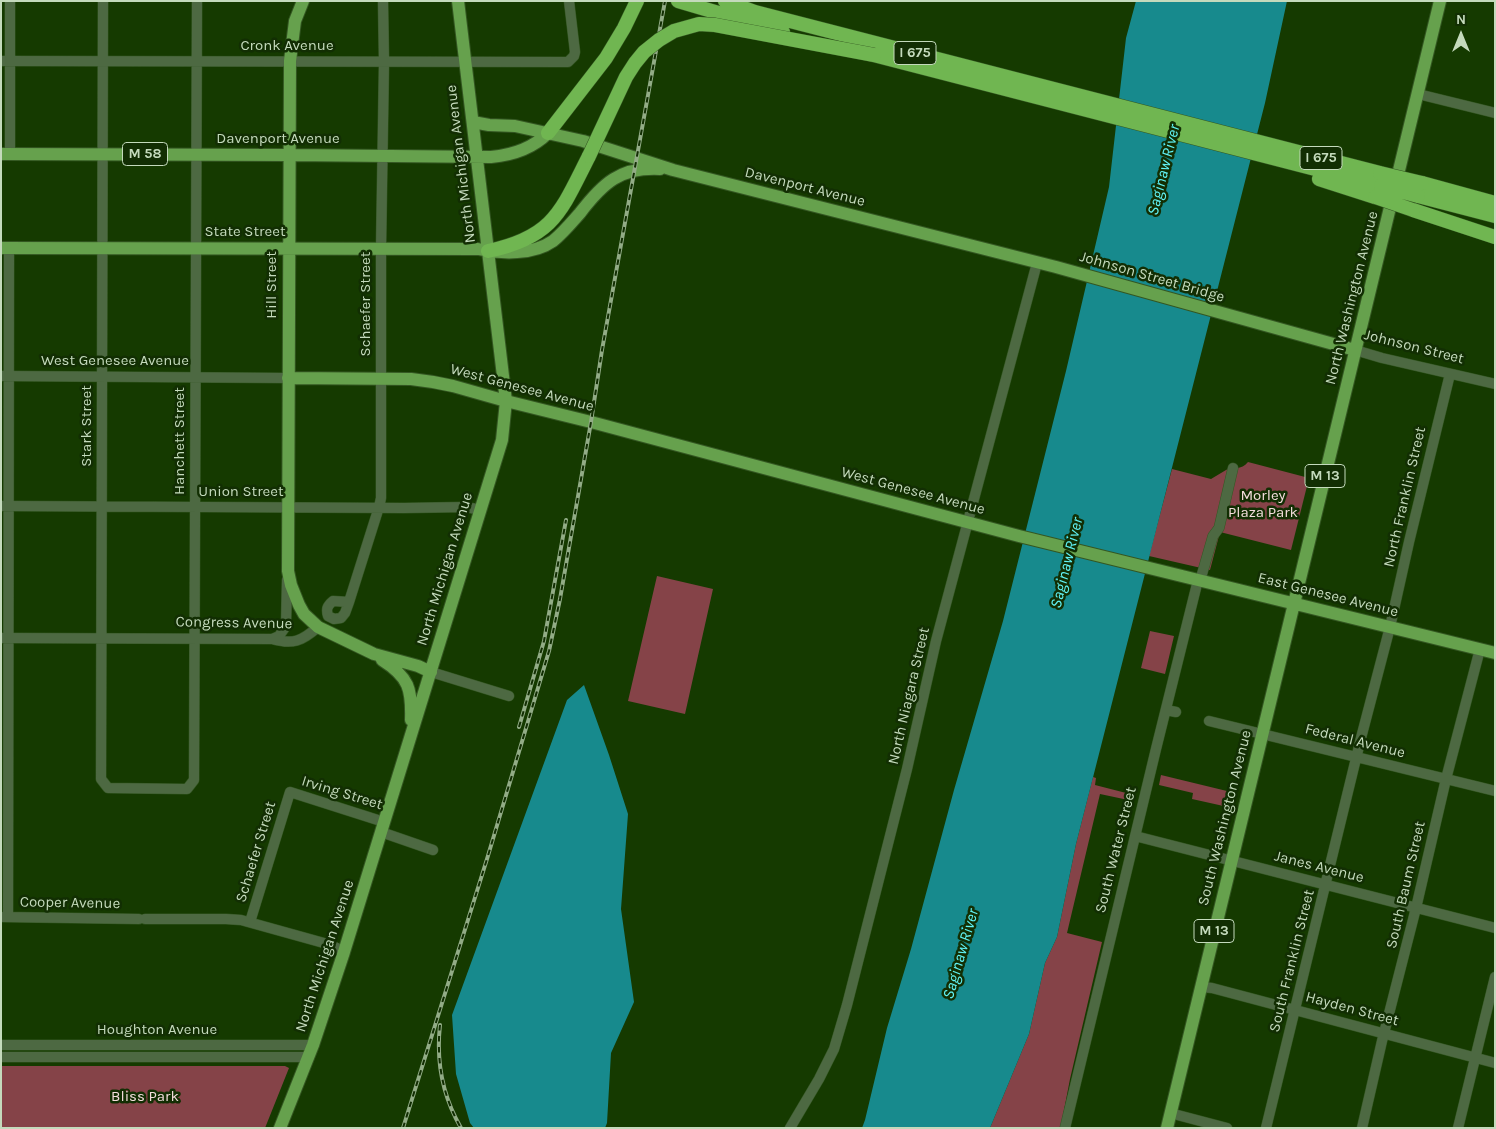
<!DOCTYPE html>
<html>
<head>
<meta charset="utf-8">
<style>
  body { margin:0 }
  #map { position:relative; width:1496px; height:1129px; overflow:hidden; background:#153a00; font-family:Karla,sans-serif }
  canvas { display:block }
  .frame { position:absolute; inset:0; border:2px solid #c4dabc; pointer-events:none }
  .north { position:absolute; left:1436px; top:10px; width:50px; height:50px; -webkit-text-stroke:4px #122e03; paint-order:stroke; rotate:0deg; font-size:14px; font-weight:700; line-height:20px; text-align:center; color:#c4dabc }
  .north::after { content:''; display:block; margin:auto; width:18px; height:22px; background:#c4dabc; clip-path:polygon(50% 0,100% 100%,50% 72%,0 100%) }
</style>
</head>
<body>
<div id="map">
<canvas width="1496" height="1129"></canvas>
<div class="frame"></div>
<div class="north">N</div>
</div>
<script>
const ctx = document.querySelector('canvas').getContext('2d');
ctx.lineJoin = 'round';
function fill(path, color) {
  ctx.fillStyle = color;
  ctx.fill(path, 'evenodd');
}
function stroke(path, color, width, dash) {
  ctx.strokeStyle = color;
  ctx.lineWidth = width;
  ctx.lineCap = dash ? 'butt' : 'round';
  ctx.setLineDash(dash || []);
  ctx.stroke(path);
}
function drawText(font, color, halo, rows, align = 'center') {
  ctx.font = font + ' Karla,sans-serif';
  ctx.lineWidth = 5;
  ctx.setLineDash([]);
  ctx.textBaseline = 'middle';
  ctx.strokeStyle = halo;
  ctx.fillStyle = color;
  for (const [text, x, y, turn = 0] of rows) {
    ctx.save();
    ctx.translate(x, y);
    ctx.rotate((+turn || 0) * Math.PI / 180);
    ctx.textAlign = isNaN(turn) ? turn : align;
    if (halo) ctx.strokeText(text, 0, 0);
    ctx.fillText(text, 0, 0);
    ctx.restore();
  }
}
const green = new Path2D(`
  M1248,462L1309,478L1291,550L1220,532L1210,570L1149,556L1172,469L1211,479L1231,467C1238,469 1243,468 1248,462Z
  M657,576L713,589L685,714L628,701Z
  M1150,631L1174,636L1165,674L1141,668Z
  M1161,775L1231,792L1228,807L1192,799L1193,793L1159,785Z
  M1093,777L1096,778L1095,785L1134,795L1133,801L1100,794L1067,933L1102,942L1070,1079L1061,1126V1128H990L1029,1034L1045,963L1057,937L1076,844Z
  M1,1066H285L289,1068L265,1128H1Z`);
const water = new Path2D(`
  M1136,1H1287L1265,103L1076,844L1057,937L1045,963L1029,1034L990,1128H862L865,1120L887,1028L911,949L954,790L1003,621L1066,371L1109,187L1126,38Z
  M584,685L609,755L628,814L621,909L634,1002L611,1053L607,1123L605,1128H474L470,1123L456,1074L452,1015L567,700Z`);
const minor = new Path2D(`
  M10,1V154
  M103,1L101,779L108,788L187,789L194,780L197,1
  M1,61L568,62L574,56L575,52L569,1
  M1418,94L1495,113
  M1355,350L1382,358L1495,384
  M1,376L288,378
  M1,506L404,508L466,507L481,510
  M1200,581L1213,536L1219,528L1233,468
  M349,602L333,601C327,606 326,609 328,616L334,619L341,618L345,613L349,602L379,507L381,498V249L384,62L383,1
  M1,638L272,639C293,645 302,641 318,627
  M272,639L279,636L286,626L287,580
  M431,672L509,696
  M1166,710L1176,712
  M1209,721L1495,791
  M381,832L433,850
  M1135,836L1495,928
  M3,917L139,919
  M8,917L9,248
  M145,919H226L241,920L331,945L344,952
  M250,922L290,792L384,822
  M1201,987L1212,988L1495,1063
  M1,1045H313
  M1,1057H309
  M1170,1113L1227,1128
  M790,1128L819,1079L834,1049L847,1005L907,769L936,641L1037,263
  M1065,1128L1156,749L1198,580
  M1266,1128L1361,738L1390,627L1409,542L1450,374
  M1362,1128L1382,1041L1416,908L1446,779L1480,649
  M1458,1128L1495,977`);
const major = new Path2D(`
  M303,1L295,21L290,61L288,571L291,585L299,605L304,614L318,627L374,654L418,666L431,672
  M473,122L489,125L515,126L583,141L673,170L1056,267L1355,350
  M1,154L290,155L491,157C513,155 532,149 548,133
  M1,248L478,249C502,254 533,255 553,241C563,233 572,222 580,213C603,183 620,167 660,169
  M288,378L411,379L433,382L453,386L506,401L591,422L1019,536L1495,653
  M382,660C409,677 412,689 411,720
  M280,1128L313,1045L344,952L502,440L506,401L458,1
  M1167,1128L1440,1`);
const highway = new Path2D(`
  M678,1L783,32
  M725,1L755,12L1380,173
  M862,52L1381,186
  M548,133L606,58L624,28L637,1
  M1319,179L1375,197
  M1422,183L1495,203
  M1418,196L1495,216
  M1413,210L1495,237
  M488,251C554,237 561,211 589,156`);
const rail = new Path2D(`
  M519,727L544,641L566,520
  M440,1025C436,1061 443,1097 461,1128
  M403,1128L487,859L549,651L560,599L591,422L602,350L665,1`);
const highwayBridge = new Path2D(`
  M589,156L626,77L635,63L644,52L659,40L674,31L699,24L715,25L874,55
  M1380,173L1422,183
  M1381,186L1418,196
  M1375,197L1413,210`);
const shields = [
  [915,53,42],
  [145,154,45],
  [1321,158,42],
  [1325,476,40],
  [1214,931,40]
];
const shieldNames = [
  ["I 675",915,53],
  ["M 58",145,154],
  ["I 675",1321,158],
  ["M 13",1325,476],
  ["M 13",1214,931]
];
const streetNames = [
  ["Cronk Avenue",287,46],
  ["Davenport Avenue",278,139],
  ["North Michigan Avenue",461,164,-97],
  ["Davenport Avenue",805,187,14],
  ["State Street",245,232],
  ["Johnson Street Bridge",1152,277,16],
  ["Hill Street",272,285,-90],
  ["North Washington Avenue",1352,298,-76],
  ["Schaefer Street",366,304,-90],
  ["Johnson Street",1414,347,14],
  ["West Genesee Avenue",115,361],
  ["West Genesee Avenue",522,388,15],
  ["Stark Street",87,426,-90],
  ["Hanchett Street",180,441,-90],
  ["West Genesee Avenue",913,491,15],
  ["Union Street",241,492],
  ["North Franklin Street",1405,497,-77],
  ["North Michigan Avenue",445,569,-73],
  ["East Genesee Avenue",1328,595,14],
  ["Congress Avenue",234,623,1],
  ["North Niagara Street",909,696,-77],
  ["Federal Avenue",1355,741,14],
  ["Irving Street",342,793,17],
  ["South Washington Avenue",1225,818,-76],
  ["South Water Street",1116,850,-76],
  ["Schaefer Street",256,852,-73],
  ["Janes Avenue",1319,867,14],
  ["South Baum Street",1406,885,-77],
  ["Cooper Avenue",70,903,1],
  ["North Michigan Avenue",325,956,-72],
  ["South Franklin Street",1292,961,-76],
  ["Hayden Street",1352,1009,15],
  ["Houghton Avenue",157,1030]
];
const parkNames = [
  ["Morley",1263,496],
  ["Plaza Park",1263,513],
  ["Bliss Park",145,1097]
];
const waterNames = [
  ["Saginaw River",1164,170,-76],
  ["Saginaw River",1067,563,-76],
  ["Saginaw River",961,954,-74]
];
fill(green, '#854348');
fill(water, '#178a8d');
stroke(minor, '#345722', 11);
stroke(major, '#345722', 14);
stroke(highway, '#345722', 15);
stroke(minor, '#4d6942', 10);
stroke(major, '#66a14d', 12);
stroke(highway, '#70b651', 14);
stroke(rail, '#92ac86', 4);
stroke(rail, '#122e03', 2, [5.5]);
stroke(highwayBridge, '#345722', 15, []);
stroke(highwayBridge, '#70b651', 14);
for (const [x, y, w] of shields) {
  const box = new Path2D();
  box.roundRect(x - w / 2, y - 11.5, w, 23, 4);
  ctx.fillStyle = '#122e03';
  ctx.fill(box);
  stroke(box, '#c4dabc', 1);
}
drawText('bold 14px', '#c4dabc', null, shieldNames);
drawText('15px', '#c4dabc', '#122e03', streetNames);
drawText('15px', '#f4dddd', '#122e03', parkNames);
drawText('italic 16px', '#61f3f6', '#122e03', waterNames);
</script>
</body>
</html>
